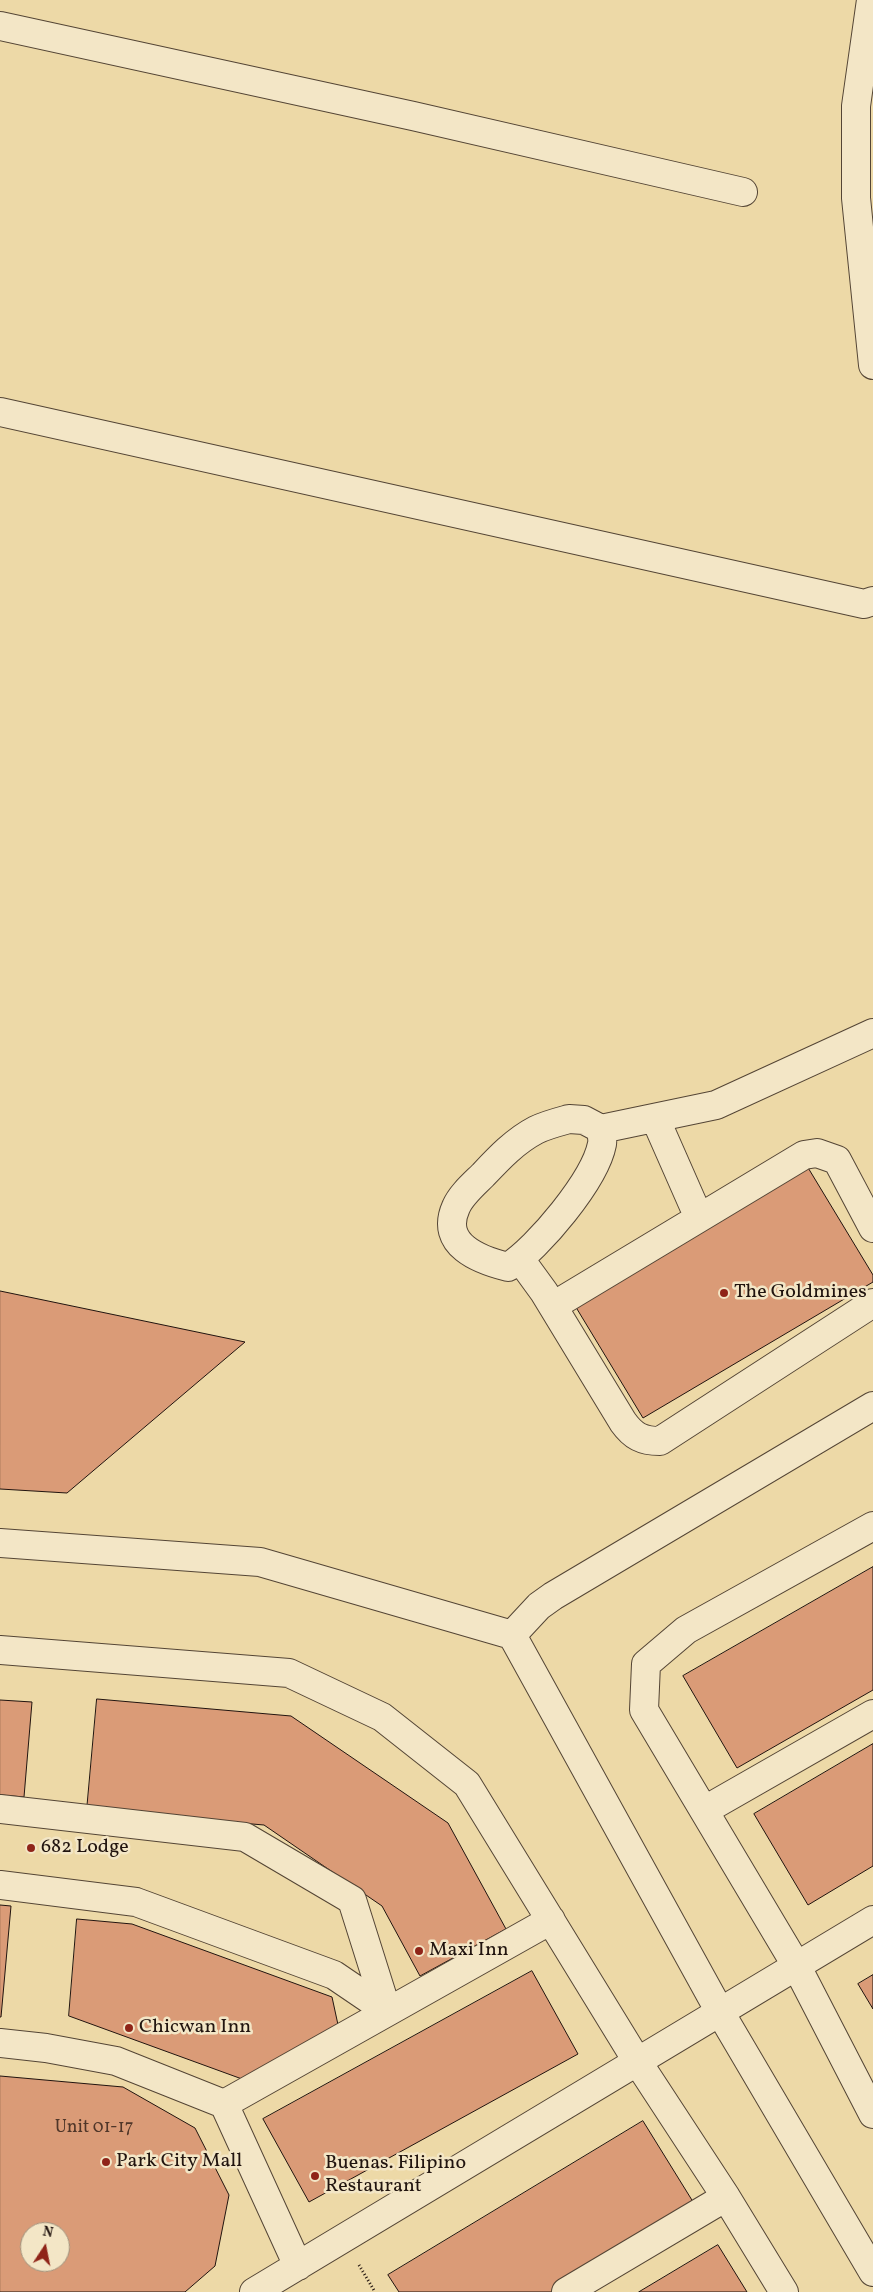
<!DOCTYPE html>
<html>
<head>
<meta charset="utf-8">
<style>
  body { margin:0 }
  #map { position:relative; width:873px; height:2292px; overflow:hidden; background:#edd9a7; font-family:Vollkorn,serif }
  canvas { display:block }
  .north { position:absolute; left:20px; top:2222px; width:50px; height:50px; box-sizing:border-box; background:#f3e6c6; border:1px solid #9f927d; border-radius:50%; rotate:11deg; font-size:14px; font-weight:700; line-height:20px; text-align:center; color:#21140f }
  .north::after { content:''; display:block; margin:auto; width:18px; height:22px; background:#8f2418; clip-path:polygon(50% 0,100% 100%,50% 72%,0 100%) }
</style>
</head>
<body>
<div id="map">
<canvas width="873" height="2292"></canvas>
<div class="north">N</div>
</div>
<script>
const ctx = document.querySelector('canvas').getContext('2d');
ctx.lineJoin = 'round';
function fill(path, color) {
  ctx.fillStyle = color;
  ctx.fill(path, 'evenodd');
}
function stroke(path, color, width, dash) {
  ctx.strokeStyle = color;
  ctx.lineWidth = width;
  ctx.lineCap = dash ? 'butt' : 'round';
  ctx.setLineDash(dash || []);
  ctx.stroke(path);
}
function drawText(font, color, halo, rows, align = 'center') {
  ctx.font = font + ' Vollkorn,serif';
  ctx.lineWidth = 5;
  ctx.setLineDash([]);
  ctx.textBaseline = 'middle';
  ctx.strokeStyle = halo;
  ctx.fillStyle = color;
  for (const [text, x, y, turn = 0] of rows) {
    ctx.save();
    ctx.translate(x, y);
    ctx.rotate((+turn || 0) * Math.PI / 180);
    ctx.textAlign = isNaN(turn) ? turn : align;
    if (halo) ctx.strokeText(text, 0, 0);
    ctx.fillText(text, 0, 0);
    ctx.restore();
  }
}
const building = new Path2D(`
  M807,1166L873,1275V1282L643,1418L574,1304Z
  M0,1291L245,1342L67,1493L0,1489Z
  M873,1567V1690L737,1768L683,1676Z
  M97,1699L291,1716L448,1823L506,1929L420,1976L382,1906L264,1825L87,1810Z
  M0,1700L32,1702L24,1797L0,1795Z
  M873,1744V1866L808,1905L754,1814Z
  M0,1905L11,1906L1,2017H0Z
  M77,1919L132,1924L332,1997L340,2034L253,2083L69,2016Z
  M532,1971L578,2054L309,2202L263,2119Z
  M873,1975V2009L858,1984Z
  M0,2076L123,2087L195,2128L229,2195L215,2266L185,2292H0ZM30,2232H60V2262H30Z
  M643,2121L695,2205L551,2292H399L388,2275Z
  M718,2245L747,2292H639Z`);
const path = new Path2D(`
  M359,2265L375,2292`);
const minor = new Path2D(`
  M871,0L856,106V198L873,365
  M0,26L413,116L743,192
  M0,412L864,604L873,601
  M655,1118L699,1218
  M569,1119L584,1120L601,1129C601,1133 603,1139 602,1144C595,1180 538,1248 508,1267C480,1260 439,1245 456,1207C461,1195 474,1184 483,1175C499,1158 515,1141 536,1130C546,1125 558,1122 569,1119Z
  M601,1129L716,1105L873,1033
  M520,1259L544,1292L623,1422C633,1436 642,1441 660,1441L873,1303
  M553,1306L804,1155L817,1153L837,1160L873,1228
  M873,1526L686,1630L646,1664L644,1710L796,1965L873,2114
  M0,1543L260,1562L512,1635L720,2012L873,2272
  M512,1635L539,1606L553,1596L873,1406
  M0,1650L289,1673L382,1717L467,1784L637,2061L726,2197L784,2292
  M0,1809L245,1837L352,1900L387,2011L334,1975L136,1902L0,1885
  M705,1810L873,1714
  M0,2043L46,2048L116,2061L224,2104L298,2266
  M224,2104L551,1920
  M254,2292L873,1920
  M566,2292L726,2197`);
const markers = [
  [724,1293,5,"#8f2418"],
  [31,1848,5,"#8f2418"],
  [419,1951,5,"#8f2418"],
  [129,2028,5,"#8f2418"],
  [106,2162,5,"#8f2418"],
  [315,2176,5,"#8f2418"]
];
const numberNames = [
  ["Unit 01-17",94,2129]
];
const poiNames = [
  ["The Goldmines",734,1293],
  ["682 Lodge",41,1848],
  ["Maxi Inn",429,1951],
  ["Chicwan Inn",139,2028],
  ["Park City Mall",116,2162],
  ["Buenas. Filipino",325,2164],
  ["Restaurant",325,2187]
];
fill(building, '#da9b77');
stroke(building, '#21140f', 1);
stroke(minor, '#544535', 30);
stroke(path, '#21140f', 3, [1, 2.5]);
stroke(minor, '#f3e6c6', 28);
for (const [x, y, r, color] of markers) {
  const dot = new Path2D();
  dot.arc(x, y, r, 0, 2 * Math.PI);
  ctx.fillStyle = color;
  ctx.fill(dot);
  stroke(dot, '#f3e6c6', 2);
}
drawText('18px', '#4f3629', null, numberNames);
drawText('20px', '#21140f', '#f3e6c6', poiNames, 'left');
</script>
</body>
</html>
